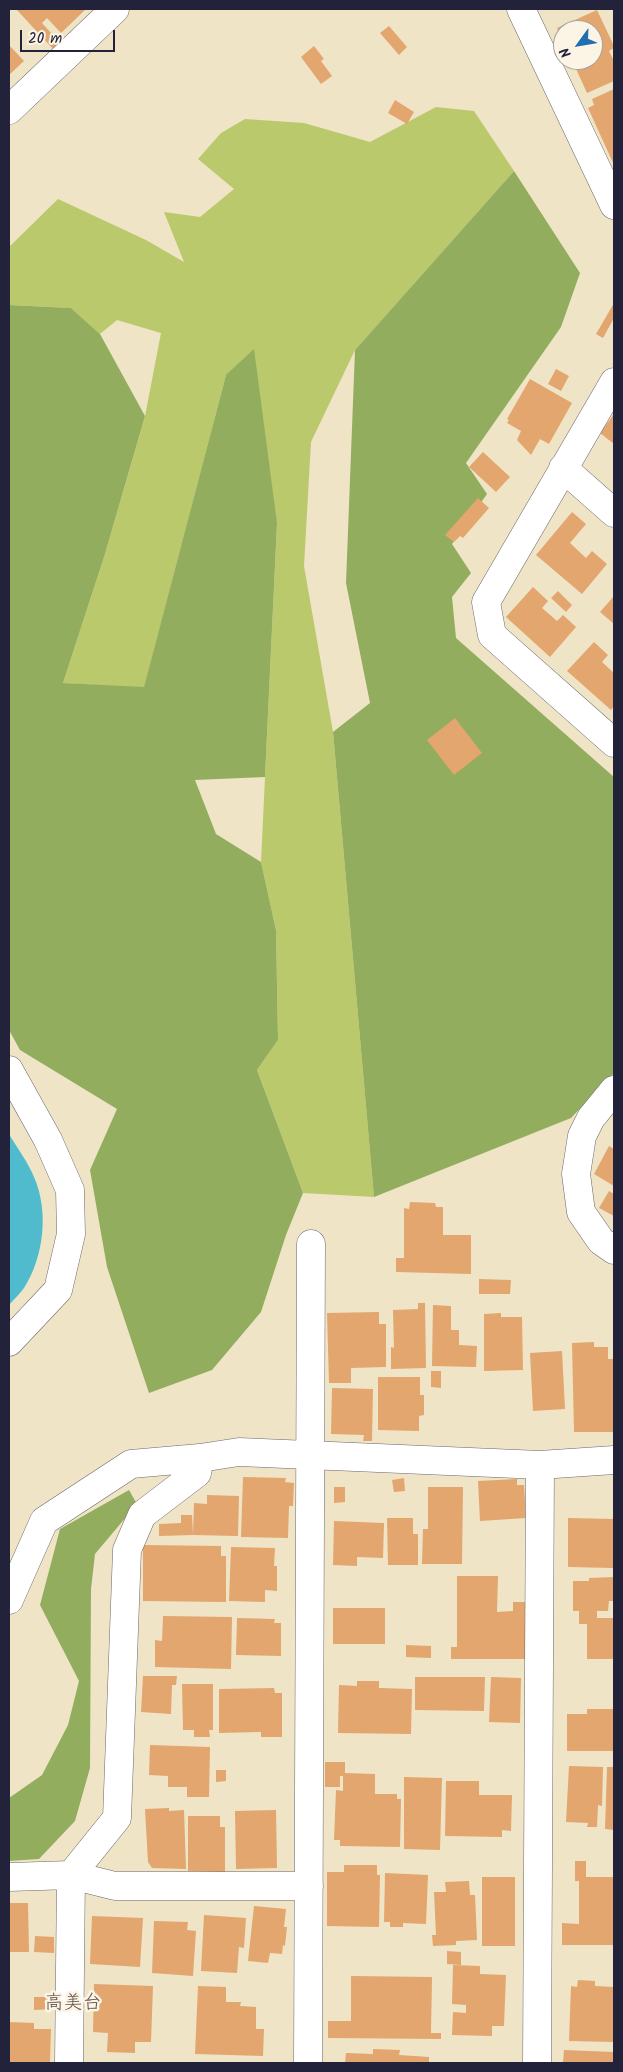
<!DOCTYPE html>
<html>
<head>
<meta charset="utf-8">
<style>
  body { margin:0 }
  #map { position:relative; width:623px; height:2072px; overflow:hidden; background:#f0e4c7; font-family:Kalam,sans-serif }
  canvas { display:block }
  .frame { position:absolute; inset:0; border:10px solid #22223b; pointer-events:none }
  .north { position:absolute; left:553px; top:20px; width:50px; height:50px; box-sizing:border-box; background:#fcf5e5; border:1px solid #a5a1a1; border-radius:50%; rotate:238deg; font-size:14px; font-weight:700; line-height:20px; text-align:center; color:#22223b }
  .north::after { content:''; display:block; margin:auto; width:18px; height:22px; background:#1f6fb2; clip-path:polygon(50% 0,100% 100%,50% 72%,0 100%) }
  .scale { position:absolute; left:20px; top:30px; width:95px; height:22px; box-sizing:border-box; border:2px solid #22223b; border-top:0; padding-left:6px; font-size:15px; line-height:18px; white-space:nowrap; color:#22223b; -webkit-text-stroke:4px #fcf5e5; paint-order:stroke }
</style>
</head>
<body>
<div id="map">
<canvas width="623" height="2072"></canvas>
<div class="frame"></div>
<div class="north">N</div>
<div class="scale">20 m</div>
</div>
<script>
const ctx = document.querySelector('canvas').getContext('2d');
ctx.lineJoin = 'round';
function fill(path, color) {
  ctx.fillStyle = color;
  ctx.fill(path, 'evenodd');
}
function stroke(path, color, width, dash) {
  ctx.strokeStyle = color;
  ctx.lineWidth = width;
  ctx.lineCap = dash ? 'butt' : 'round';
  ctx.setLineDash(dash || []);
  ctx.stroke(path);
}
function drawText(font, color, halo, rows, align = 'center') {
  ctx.font = font + ' Kalam,"Klee One",sans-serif';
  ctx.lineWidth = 5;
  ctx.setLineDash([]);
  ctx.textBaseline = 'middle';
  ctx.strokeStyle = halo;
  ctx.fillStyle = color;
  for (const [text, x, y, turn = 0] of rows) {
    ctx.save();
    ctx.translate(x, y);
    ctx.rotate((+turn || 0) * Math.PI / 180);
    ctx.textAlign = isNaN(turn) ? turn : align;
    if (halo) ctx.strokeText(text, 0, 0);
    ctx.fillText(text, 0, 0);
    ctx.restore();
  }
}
const green = new Path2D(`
  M436,107L474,111L514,171L355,350L311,442L304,566L333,732L374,1197L303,1193L257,1070L278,1040L276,930L261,862L277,523L226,375L144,688L63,683L105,554L145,416L161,333L117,320L100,334L71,308L9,305V247L58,199L146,240L184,262L164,212L200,217L234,189L198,159L221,133L245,119L304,123L370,142Z`);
const forest = new Path2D(`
  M514,171L580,273L561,327L466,463L487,494L452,544L471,573L452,597L456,638L614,777V1073L571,1118L374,1197L333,732L370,703L346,583L355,350Z
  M9,305L71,308L100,334L145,416L105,554L63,683L144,687L226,375L254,349L277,523L265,777L195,780L216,834L261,862L276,930L278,1040L257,1070L303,1193L286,1235L261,1312L212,1370L149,1393L107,1267L90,1170L117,1109L20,1050L9,1030Z
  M129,1490L137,1504L95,1554L91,1589L90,1768L75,1821L39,1859L9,1861V1798L42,1775L68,1725L79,1681L40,1605L60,1529Z`);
const water = new Path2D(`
  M9,1134C17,1148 28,1162 34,1177C49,1211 44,1257 24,1288C20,1294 14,1299 9,1305Z`);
const building = new Path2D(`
  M16,9H86L61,33L47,18L42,23L61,44L54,50Z
  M597,10L614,46V48L609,51L614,61V81L587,93L572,60H593V30H563V41L557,28Z
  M389,26L407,47L399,55L380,33Z
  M9,45L24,61L9,75Z
  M314,46L324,59L321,61L332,76L321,84L301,57Z
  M614,89V165L588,108L594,105L592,99Z
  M395,100L414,112L407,124L388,113Z
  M614,303V318L603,338L596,334Z
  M556,369L569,376L561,391L548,384Z
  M530,379L572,403L549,444L540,439L531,455L517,440L521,431L507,423L509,420L507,419Z
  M614,414V444L600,433Z
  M483,452L510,477L496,492L469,467Z
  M478,498L489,508L463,538L460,536L454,542L445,535Z
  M572,512L586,524L570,543L586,558L592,551L607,564L582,594L536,555Z
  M533,587L548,601L542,608L557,621L563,615L576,627L550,657L506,617Z
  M558,591L572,605L566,612L551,598Z
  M614,596V624L600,612Z
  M594,642L608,655L602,662L614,673V706L611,710L567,671Z
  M455,718L482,753L454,775L427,740Z
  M609,1146L614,1149V1186L594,1174Z
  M609,1191L614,1194V1216L599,1208Z
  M410,1202L435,1203L436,1207H443V1235H471V1274L396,1272V1258H404V1208L409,1209Z
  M479,1279L511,1280L510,1294H479Z
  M418,1303H425L426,1368L391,1369V1347L394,1348L393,1310L418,1309Z
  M433,1305L451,1306V1330H459V1345L477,1346L476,1367L432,1366Z
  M379,1312V1324H386V1367L351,1368V1383H329L327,1313Z
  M501,1313V1317H522L523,1370L484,1371V1314Z
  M594,1342V1347H608V1359H614V1432H574L572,1343Z
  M562,1351L565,1409L533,1411L530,1353Z
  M431,1371H441V1388L431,1387Z
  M378,1377H420V1395H424V1415L419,1416V1431L378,1430Z
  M332,1388L373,1389L372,1441H363L364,1435L331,1434Z
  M243,1477L286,1478L285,1482L294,1483L293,1506H289L288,1538L241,1537Z
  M404,1478L405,1491L394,1492L392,1480Z
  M517,1479V1485H524L526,1518L480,1521L478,1481Z
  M334,1487H345V1502L334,1503Z
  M428,1487H463L462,1564H422L423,1529H428Z
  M207,1495L239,1496L238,1536L193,1535L194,1503L207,1504Z
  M181,1515H192L193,1535L159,1536V1524L181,1523Z
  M387,1518H413V1534H418V1565H388Z
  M568,1518L614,1519V1568L568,1567Z
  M334,1521L384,1523L383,1558L357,1557V1566L333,1565Z
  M143,1545L221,1546V1556H226V1602L143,1601Z
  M231,1547L275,1548L274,1566H277V1591L265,1590V1602L229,1601Z
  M457,1576H498L497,1612L513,1611V1602H526L525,1659H451V1647H457Z
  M614,1577V1601H609L608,1611H597V1618H614V1659H587V1624H579V1611H573V1581H589V1578Z
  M333,1608H385V1644H333Z
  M163,1616L232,1617L231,1669L155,1667V1640L162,1641Z
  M237,1618L275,1619L274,1623H281V1656L236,1655Z
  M406,1645L431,1646V1658L406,1657Z
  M143,1676H177L176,1685H172L171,1714L141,1712Z
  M415,1677H485L484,1711L415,1710Z
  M491,1677L521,1678L520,1723L489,1722Z
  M357,1681H379V1688L412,1689L411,1734L338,1733L339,1685L357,1686Z
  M182,1684H213V1730H209L210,1737H194V1730H183Z
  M274,1688L275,1693H282V1737H261V1732L219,1733V1689Z
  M587,1709H614V1751H567V1714H587Z
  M150,1745L210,1747L209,1797H187V1787H168V1776L149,1775Z
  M325,1762H345V1773L375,1774V1794H397V1799H401L400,1847L340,1846V1840H334L336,1790L343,1791V1776H340V1787H325Z
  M569,1766L603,1767L602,1806L598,1805L597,1827H587L588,1823L566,1822Z
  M607,1767H614V1830L605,1829Z
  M216,1770H226V1781L216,1782Z
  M404,1777L442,1778L440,1850L404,1849Z
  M446,1781H479V1795H512L511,1831L502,1830V1837L445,1836Z
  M169,1808V1811L184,1810L186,1869L152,1868L148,1862L145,1809Z
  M276,1810L277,1868L236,1869L235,1811Z
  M188,1816H220V1827H225V1872L188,1871Z
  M575,1861H586V1877H614V1945H562V1923L579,1924V1881H575Z
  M344,1865H377V1875H380L379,1927L327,1926V1872H344Z
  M385,1873L428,1875L426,1924L403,1923V1927H390V1922H384Z
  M482,1877H515V1946H482Z
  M469,1881L470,1895H475L477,1940L456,1941V1945L433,1946L432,1935H436L434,1892H446L445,1882Z
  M9,1903H28L29,1952H9Z
  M254,1906L286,1909L284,1927H287L285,1946L283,1945L282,1954L270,1953L268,1963L248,1961Z
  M204,1915L246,1918L244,1948L239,1947L237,1973L201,1971Z
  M92,1916L143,1918L140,1967L90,1964Z
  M154,1921L188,1922L187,1930L196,1931L193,1976L152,1973Z
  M35,1936L54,1937V1953L34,1952Z
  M447,1951L461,1952V1965L447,1964Z
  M453,1965L480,1966V1974L506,1975L504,2026H492V2036L452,2035L453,2012L466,2013V2005L452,2004Z
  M351,1976L432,1977L431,2033H441V2039L328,2038V2021H351Z
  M578,1980L595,1981V1986L614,1987V2042L569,2041L571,1986L577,1987Z
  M94,1984L153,1986L151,2042H135V2053L107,2052L108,2033L93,2032Z
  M198,1986L226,1987V2002H241L240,2006L256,2007V2029H264L263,2056L195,2054Z
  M34,1997H53L54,2009L34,2010Z
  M9,2022L34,2023V2029H51L50,2063H9Z
  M373,2049L400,2050L399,2055L429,2057V2063H345L346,2053L373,2054Z
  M564,2050L614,2052V2063H563Z`);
const minor = new Path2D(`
  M521,9L614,205
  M9,110L115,9
  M614,382L486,602L492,635L614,743
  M563,468L614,513
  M9,1070L48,1140L70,1190L71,1234L58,1290L9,1342
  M614,1090L591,1118L582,1136L576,1174L581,1212L601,1241L614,1250
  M9,1600L44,1521L131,1464L200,1458L239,1452L540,1465L614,1460
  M9,1877L71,1875L115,1886H309
  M69,2063L71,1875L117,1818L127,1550L142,1515L197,1473L200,1458
  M308,2063L311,1244
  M537,2063L540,1465`);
const neighbourhoodNames = [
  ["高美台",73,2005]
];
fill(green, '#bac96b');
fill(forest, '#93ad5f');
fill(water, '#50bbcc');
fill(building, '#e2a66e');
stroke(minor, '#6a666c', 29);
stroke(minor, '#fff', 28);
drawText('19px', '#65504d', '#fcf5e5', neighbourhoodNames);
</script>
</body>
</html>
